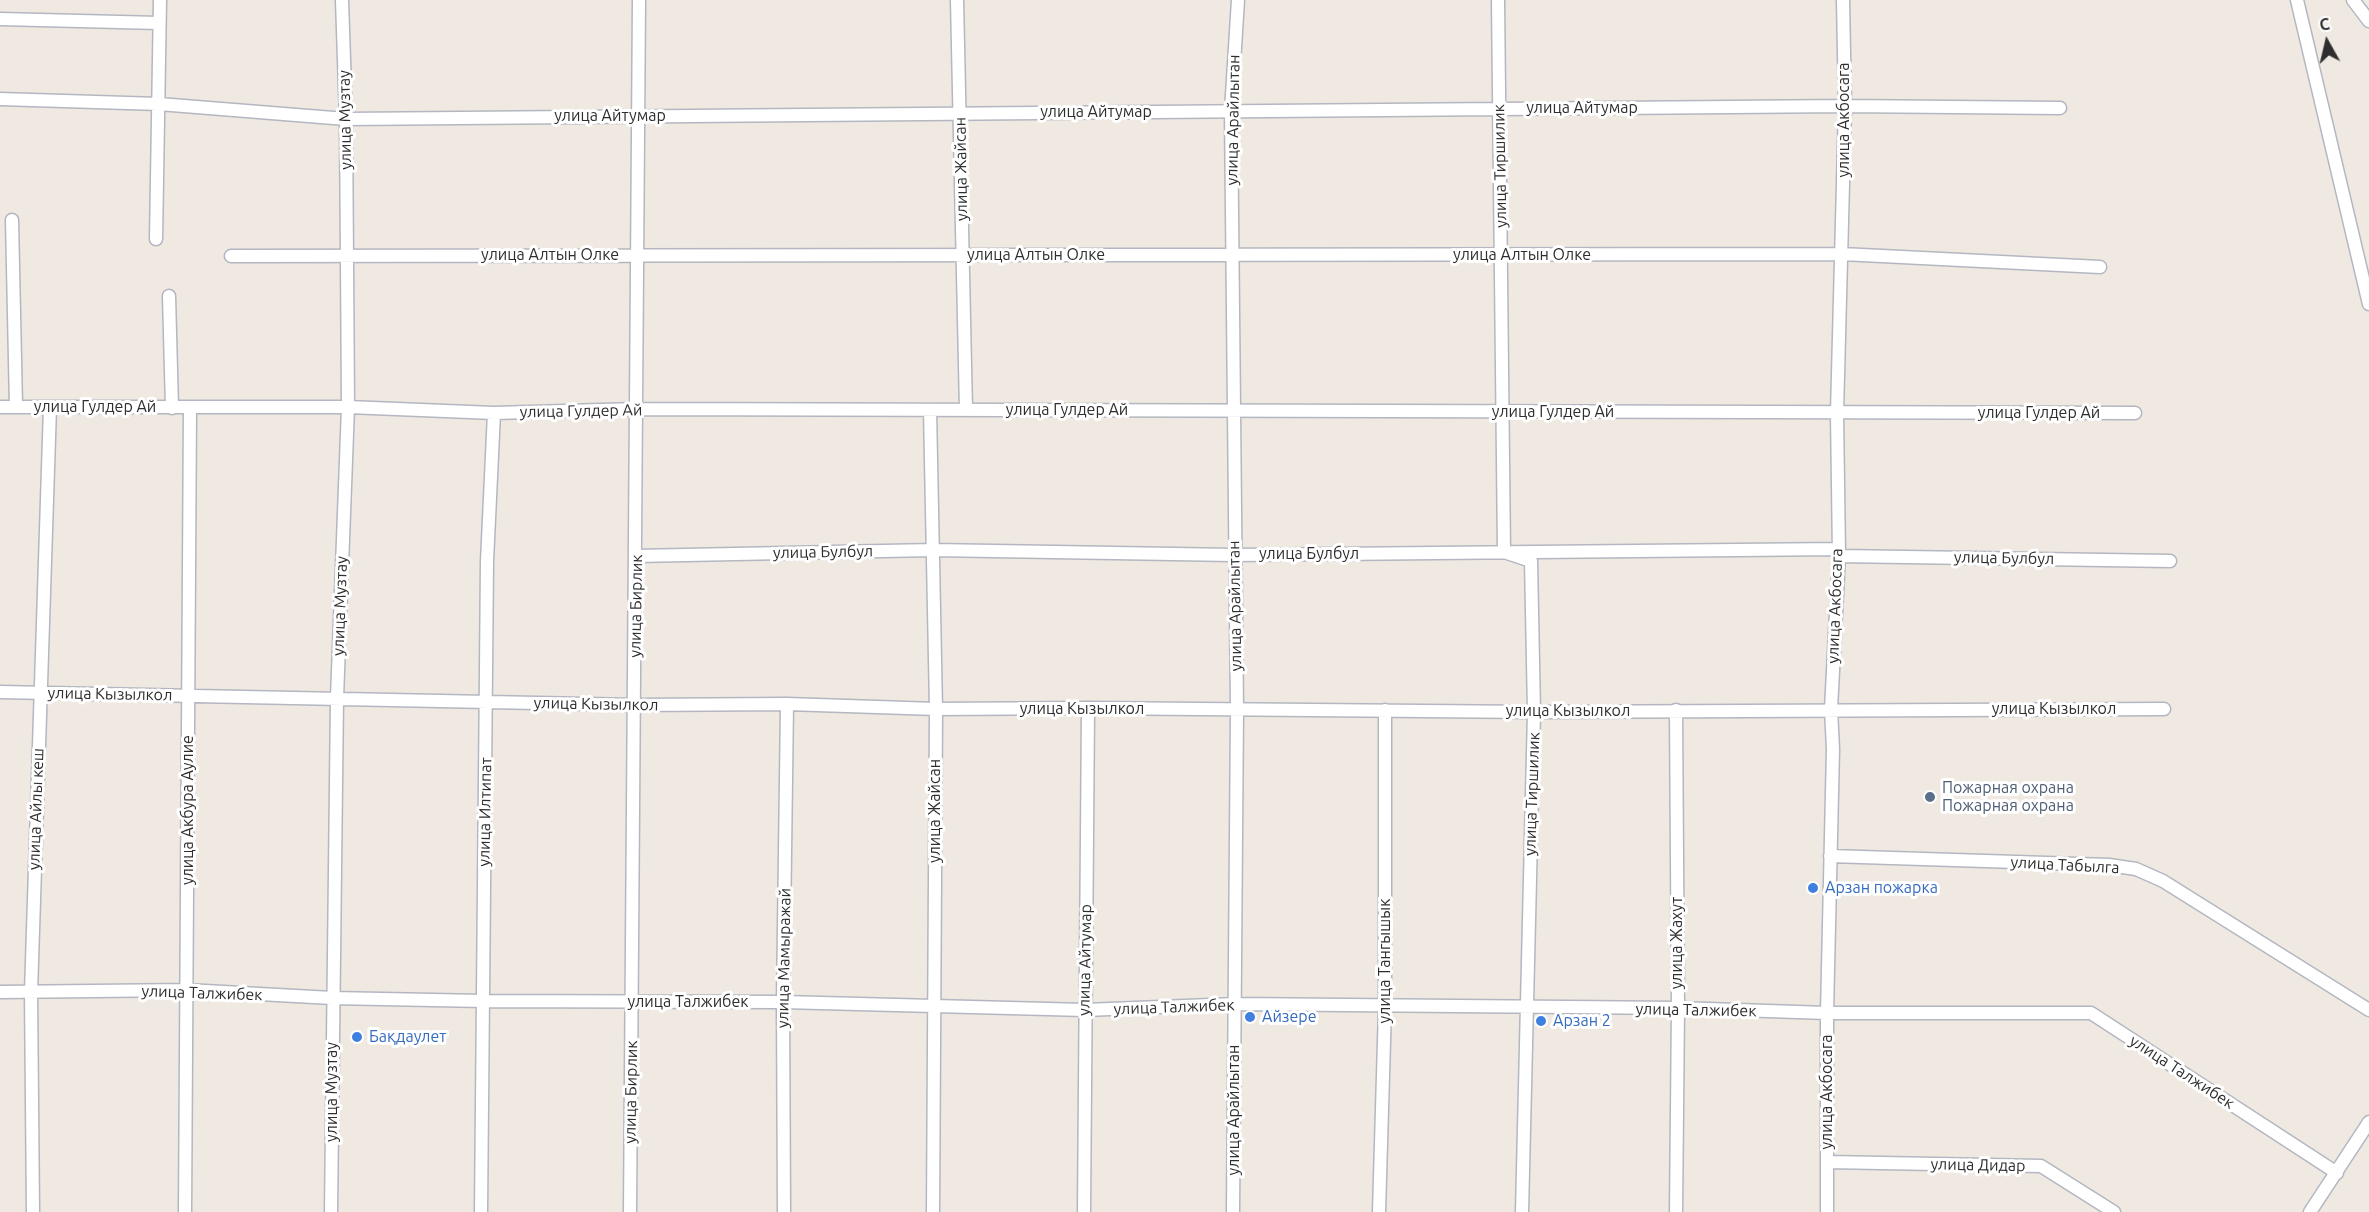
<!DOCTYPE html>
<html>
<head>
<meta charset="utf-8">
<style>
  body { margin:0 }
  #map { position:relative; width:2369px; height:1212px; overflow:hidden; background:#efe9e1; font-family:Ubuntu,sans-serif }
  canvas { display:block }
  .north { position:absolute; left:2297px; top:12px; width:60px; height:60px; -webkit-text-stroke:4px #fff; paint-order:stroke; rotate:352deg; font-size:16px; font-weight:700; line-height:24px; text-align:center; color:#2e2e2e }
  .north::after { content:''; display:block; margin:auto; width:21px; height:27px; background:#2e2e2e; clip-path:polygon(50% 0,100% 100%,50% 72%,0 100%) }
</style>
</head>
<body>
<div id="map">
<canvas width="2369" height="1212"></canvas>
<div class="north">С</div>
</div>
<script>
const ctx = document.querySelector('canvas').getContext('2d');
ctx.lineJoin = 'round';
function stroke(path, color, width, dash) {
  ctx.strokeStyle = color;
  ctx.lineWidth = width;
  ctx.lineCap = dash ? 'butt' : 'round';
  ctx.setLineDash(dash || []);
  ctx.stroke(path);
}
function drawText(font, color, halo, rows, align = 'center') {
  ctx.font = font + ' Ubuntu,sans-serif';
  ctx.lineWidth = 6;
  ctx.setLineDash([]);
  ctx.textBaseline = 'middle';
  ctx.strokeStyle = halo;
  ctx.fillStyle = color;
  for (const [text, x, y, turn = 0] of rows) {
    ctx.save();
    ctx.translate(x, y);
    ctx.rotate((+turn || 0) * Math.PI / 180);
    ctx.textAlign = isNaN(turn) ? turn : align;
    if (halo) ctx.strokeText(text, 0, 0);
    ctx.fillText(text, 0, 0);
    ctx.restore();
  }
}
const minor = new Path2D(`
  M957,0L966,410
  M1498,0L1504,552L1531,561L1534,712L1522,1212
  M2297,0L2369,304
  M2353,0L2369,21
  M0,19L159,23
  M0,99L159,104L346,119L1845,106L2060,108
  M12,220L16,407
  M156,239L160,0
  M231,256L1842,254L2100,267
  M169,296L172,408
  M0,407H348L494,413L637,409L2135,413
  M930,410L936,709L933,1212
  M636,556L933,550L1234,555L1838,549
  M1839,556L2170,561
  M0,692L635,705L787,704L936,709L1088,708L1534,712L2164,709
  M1830,856L2109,865L2136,869L2163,881L2369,1010
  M0,992L187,990L332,998L483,1001L783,1002L1085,1010L1235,1004L1678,1008L1827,1013H2091L2337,1173
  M1828,1162L2041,1166L2114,1212
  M33,1212L31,992L50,407
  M185,1212L190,408
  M331,1212L337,698L348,407L346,119L342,0
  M481,1212L487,561L494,413
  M630,1212L639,0
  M784,1212L783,1002L787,704
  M1084,1212L1088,708
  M1233,1212L1237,710L1231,111L1238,0
  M1379,1212L1385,1007V710
  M1676,1212L1678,1008L1676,710
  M1827,1212V1013L1833,749L1831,709L1839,556L1837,413L1845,106L1843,0
  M2310,1212L2369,1122`);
const markers = [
  [1930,797,6,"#5c6f8a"],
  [1813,888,6,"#3f7fe0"],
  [1250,1017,6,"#3f7fe0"],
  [1541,1021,6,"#3f7fe0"],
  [357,1037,6,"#3f7fe0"]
];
const streetNames = [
  ["улица Айтумар",1582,108],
  ["улица Айтумар",1096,112],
  ["улица Айтумар",610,116],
  ["улица Музтау",345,120,-91],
  ["улица Арайлытан",1233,120,-89],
  ["улица Акбосага",1844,120,-90],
  ["улица Тиршилик",1500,166,-91],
  ["улица Жайсан",961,169,-91],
  ["улица Алтын Олке",550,255],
  ["улица Алтын Олке",1036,255],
  ["улица Алтын Олке",1522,255],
  ["улица Гулдер Ай",95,407],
  ["улица Гулдер Ай",1067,410],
  ["улица Гулдер Ай",581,411,-1],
  ["улица Гулдер Ай",1553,412],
  ["улица Гулдер Ай",2039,413],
  ["улица Булбул",823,552,-1],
  ["улица Булбул",1309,554],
  ["улица Булбул",2004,558,1],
  ["улица Музтау",340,606,-88],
  ["улица Бирлик",636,606,-89],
  ["улица Арайлытан",1235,606,-91],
  ["улица Акбосага",1835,606,-88],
  ["улица Кызылкол",110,694,1],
  ["улица Кызылкол",596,704,1],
  ["улица Кызылкол",1082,709],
  ["улица Кызылкол",2054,709],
  ["улица Кызылкол",1568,711],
  ["улица Тиршилик",1532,794,-88],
  ["улица Айлы кеш",36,809,-88],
  ["улица Акбура Аулие",188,810,-90],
  ["улица Жайсан",935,811,-90],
  ["улица Илтипат",485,812,-89],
  ["улица Табылга",2065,865,3],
  ["улица Жахут",1677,943,-90],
  ["улица Мамыражай",784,958,-89],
  ["улица Айтумар",1085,960,-89],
  ["улица Тангышык",1385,961,-90],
  ["улица Талжибек",202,993,2],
  ["улица Талжибек",688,1002],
  ["улица Талжибек",1174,1007,-2],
  ["улица Талжибек",1696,1010,1],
  ["улица Талжибек",2182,1072,33],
  ["улица Музтау",332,1092,-90],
  ["улица Бирлик",631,1092,-89],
  ["улица Акбосага",1827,1092,-90],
  ["улица Арайлытан",1234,1110,-90],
  ["улица Дидар",1978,1165,1]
];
const serviceNames = [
  ["Пожарная охрана",1942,788],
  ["Пожарная охрана",1942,806]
];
const shopNames = [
  ["Арзан пожарка",1825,888],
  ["Айзере",1262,1017],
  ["Арзан 2",1553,1021],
  ["Бақдаулет",369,1037]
];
stroke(minor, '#b4b7c1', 15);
stroke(minor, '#fff', 12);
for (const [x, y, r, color] of markers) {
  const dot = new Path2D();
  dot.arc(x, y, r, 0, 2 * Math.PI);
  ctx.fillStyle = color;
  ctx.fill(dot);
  stroke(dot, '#fff', 2);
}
drawText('16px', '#2e2e2e', '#fff', streetNames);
drawText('16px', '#4e5e75', '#fff', serviceNames, 'left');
drawText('16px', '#366cbe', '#fff', shopNames, 'left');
</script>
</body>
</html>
